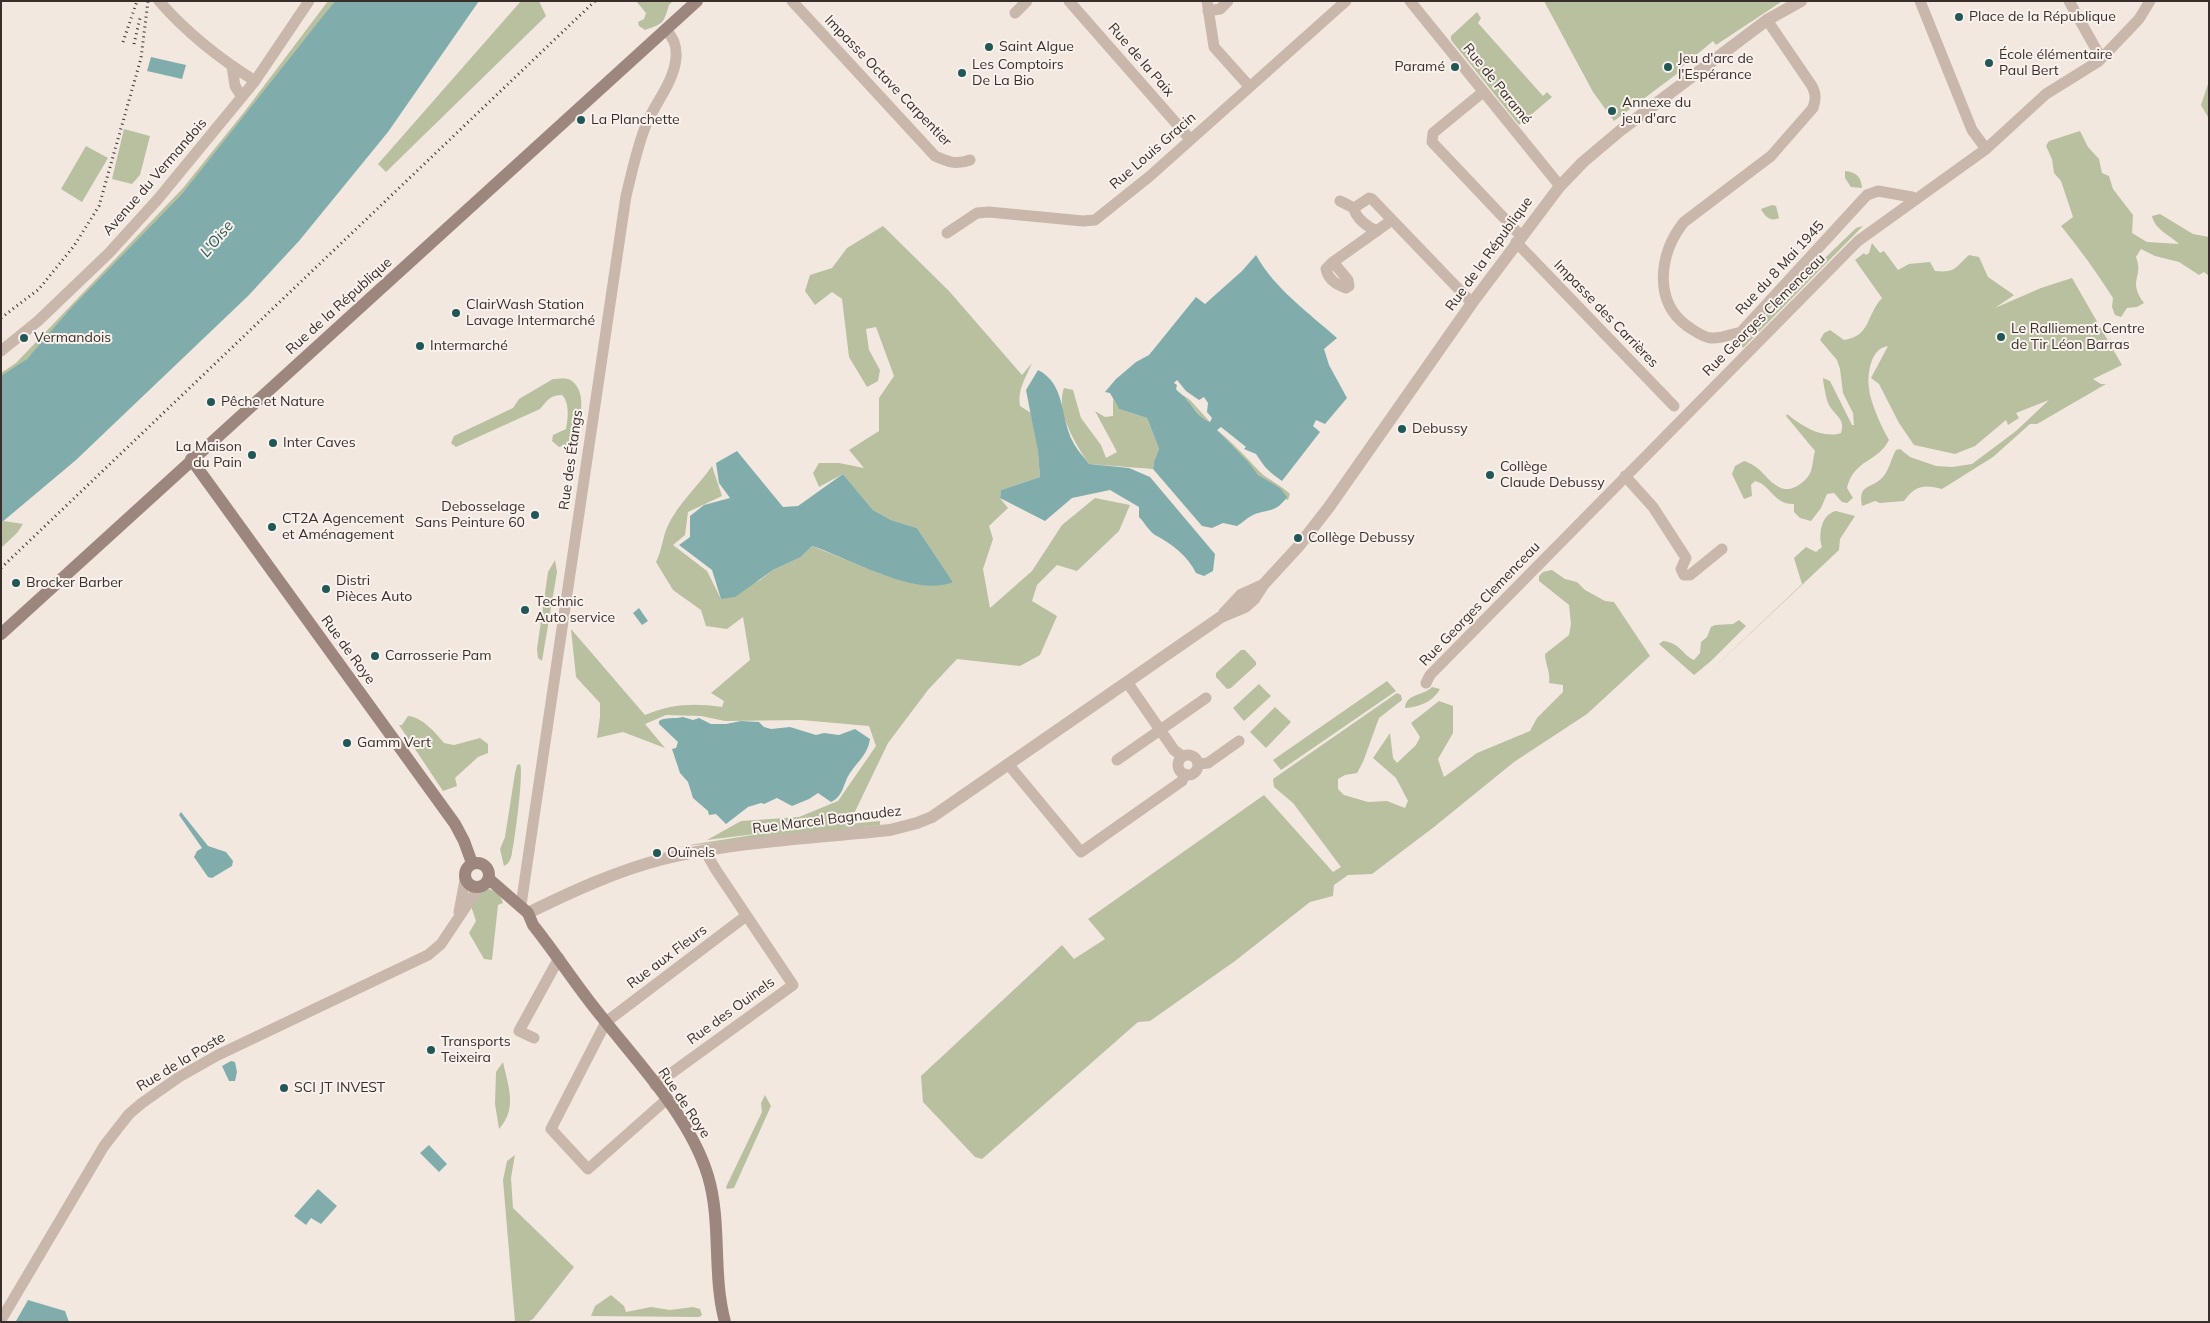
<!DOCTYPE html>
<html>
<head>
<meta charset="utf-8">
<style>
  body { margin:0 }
  #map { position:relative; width:2210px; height:1323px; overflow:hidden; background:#f2e8e0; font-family:Mulish,sans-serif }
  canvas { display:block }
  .frame { position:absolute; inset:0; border:2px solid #382e2a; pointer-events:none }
</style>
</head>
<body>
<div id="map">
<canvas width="2210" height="1323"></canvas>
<div class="frame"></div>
</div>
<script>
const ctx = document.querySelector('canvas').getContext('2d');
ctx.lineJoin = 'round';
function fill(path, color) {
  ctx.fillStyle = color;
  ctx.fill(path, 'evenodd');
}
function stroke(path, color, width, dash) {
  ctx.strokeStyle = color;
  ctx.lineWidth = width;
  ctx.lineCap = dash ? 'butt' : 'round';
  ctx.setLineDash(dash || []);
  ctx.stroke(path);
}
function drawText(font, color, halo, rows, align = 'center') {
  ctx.font = font + ' Mulish,sans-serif';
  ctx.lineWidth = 4;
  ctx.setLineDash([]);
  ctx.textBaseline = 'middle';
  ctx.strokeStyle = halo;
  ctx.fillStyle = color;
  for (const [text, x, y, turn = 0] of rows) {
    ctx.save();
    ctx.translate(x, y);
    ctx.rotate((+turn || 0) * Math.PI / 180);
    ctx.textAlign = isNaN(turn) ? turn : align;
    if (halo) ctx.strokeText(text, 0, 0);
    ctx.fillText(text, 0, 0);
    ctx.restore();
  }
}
const green = new Path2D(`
  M328,1H335L193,190L19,367L1,381V373L16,363L183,188L245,111Z
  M521,1H539L546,16L386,172L378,164Z
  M636,1H673L669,5C663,23 665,23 645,30L639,26L638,22L644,19L646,13Z
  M1544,1H1781V2L1716,45L1713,41L1677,71L1678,73L1614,121L1593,92Z
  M1477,12L1481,18L1478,23L1543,96L1547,92L1552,97L1519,125L1451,40V36Z
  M2209,81V119L2201,105Z
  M124,129L150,136L140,175L132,184L112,179Z
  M2080,131L2088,147L2099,159L2102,173L2109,176L2113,189L2133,215L2132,233L2147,242L2179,244C2171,236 2154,229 2152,216L2160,214L2193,234L2209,237V276L2204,272L2199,275L2179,262L2155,256L2141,249L2136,257C2144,278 2127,280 2144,303L2137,307L2127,308L2121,317L2115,315L2112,307L2113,298C2097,273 2080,249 2061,226L2073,217L2061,181L2054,173L2052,159L2046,146L2049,141Z
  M86,146L108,158L82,202L61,189Z
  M1845,171C1856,172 1861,176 1862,188L1851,187L1845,178Z
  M1772,205L1776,206L1779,218C1771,222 1765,217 1761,209Z
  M883,226L949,291L1022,375L1032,363C1026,377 1017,390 1020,406L1031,413L1038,452L1040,477L1001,490L1000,498L1008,508L989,526L993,539L983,569L990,608L1032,571L1062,525L1095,498L1130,505L1119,531L1077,571L1057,565L1037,585L1032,601L1057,616L1040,655L1020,666L957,659L928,690L888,743L849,824L880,821V825L677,847L771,832L707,840L741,821L799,817L838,801L876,746L869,726L801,720L725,721L701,716L666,715L645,724L665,748L623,732L597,738L600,717V703L576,677L571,629L645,715C672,704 693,703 722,707L724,701L711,693L750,660L743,617L727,629L706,626L701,610L673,590L656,562C661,552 662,543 665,533C674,507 697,488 712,466L722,496L688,512L685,535L673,545L707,571L721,599L760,580L773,570L801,557L812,546L881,574L953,582L917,528L891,520L873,510L843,474L819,487L813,473L819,463H839L864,468L849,450L879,431V398L894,376L876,327L866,329L869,350L880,370L878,381L867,387L849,357L842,299L832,292L815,305L805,291L810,275L832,268L847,248Z
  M1863,226L1859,230L1743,348L1741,345L1742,338L1856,228Z
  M1872,243L1880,253L1884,251L1898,270L1909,264L1930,262L1935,271C1957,273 1955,267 1969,255L1979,257L1988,277L2014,295L1995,308L2041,288L2072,278L2122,365L2093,379L2101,384H2106L2037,424H2030L1993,457L1942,489C1924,484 1915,486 1904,501L1880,503L1875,501L1862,506C1858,485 1869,489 1881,479C1889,472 1891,458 1896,450L1900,449L1910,457L1936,466L1952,467L1972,464L2016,431L2049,400L2016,413L2019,418L2008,425L2006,420L1975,446L1955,454L1914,445L1899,423L1879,384L1871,378L1888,346C1871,348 1867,373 1869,388C1870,402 1882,428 1889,440C1877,463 1854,459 1847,488L1853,498L1847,503L1842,502L1834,493L1827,494L1821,508L1811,521L1800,518L1794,512V504C1774,505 1771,485 1755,481L1751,485L1752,496L1744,499L1732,474L1735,466L1744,461C1764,468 1764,479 1779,487C1790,494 1807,482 1811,471C1813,465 1813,457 1815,451L1786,416L1787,414C1802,426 1822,439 1841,433C1846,419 1835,416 1829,405C1827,402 1823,383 1823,378L1830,381L1852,425H1854L1853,413L1843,393L1840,369L1837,360L1820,340L1824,333L1830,330L1844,340C1871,336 1866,315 1882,298L1855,260L1864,253L1866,255L1869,253Z
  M553,379C559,379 567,377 572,381C589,394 578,425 576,442L559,447L552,441L553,435L566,429C568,419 570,403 562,395C550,395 547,401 540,409L456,447L451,443L454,436L513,408L519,399Z
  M1064,388L1073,390L1081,418L1101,445L1106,458L1117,452L1095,411L1105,417L1113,416V399L1119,409L1147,418L1159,449L1154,461L1153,469L1089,464C1076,445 1055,411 1064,388Z
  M1183,395L1190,400L1210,422L1202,418Z
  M1217,430C1233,443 1245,456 1259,471C1268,480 1281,485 1290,494L1288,500L1282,498L1255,476Z
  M1836,511L1855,516L1840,539L1839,550L1702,679L1802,584L1794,558L1806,547L1816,552L1822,547C1818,535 1821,514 1836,511Z
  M4,521L23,524L17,533L1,548V523Z
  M555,560L557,572L542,661L538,658L537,649L548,572Z
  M1552,570L1565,579L1577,582L1585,590L1605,601L1614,602L1650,656L1587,714L1514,762L1434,827L1372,874L1348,875L1334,885L1333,896L1310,902L1235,961L1150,1021L1138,1022L982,1159L975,1157L923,1102L921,1076L1062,945L1074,959L1105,939L1088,919L1264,795L1333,872L1341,867L1293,803L1274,787L1273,779L1397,693L1401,695L1402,700L1379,718L1363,762L1357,773L1345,775L1338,779V789L1344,795L1368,802L1387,801L1405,808L1408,801L1396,778L1373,758L1390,733L1393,758L1397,763L1416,745L1420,737L1411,723L1439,701L1453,706V733L1438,759L1444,777L1477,753L1530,731L1537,718L1563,692V685L1549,683C1551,673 1545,664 1545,654L1569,635L1571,624L1569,605L1539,581V576L1543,572Z
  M1739,620L1746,626L1711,661L1694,675L1659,644L1663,641C1681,643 1682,655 1694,660L1700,653L1701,642L1707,637L1711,627L1715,625L1733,624Z
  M1241,650H1245L1256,662V665L1231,688L1227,689L1216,677V673Z
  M1387,681L1396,691L1281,770L1273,760Z
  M1259,684L1271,696L1244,721L1233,708Z
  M1432,687L1440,689C1433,702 1419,707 1405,708C1406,693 1424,696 1432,687Z
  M1275,707L1291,722L1266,748L1250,732Z
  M408,716C422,717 436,733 444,743L454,745L480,738L488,744V753L478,757L455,778L457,786L443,791L399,725H402Z
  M520,764C524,771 515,840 512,853C511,859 509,864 504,866L500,849L505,837L515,773L517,765Z
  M488,889C496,891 501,895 503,903L498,905L492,960L484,959L469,933L476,921L471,906L479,892Z
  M503,1062C508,1086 518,1108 499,1129L495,1104L496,1072Z
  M765,1095L771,1106L734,1188L727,1189L726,1187L762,1112L761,1103Z
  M515,1155L511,1178L513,1208L574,1267L533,1319L527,1322H515L503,1180L507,1161Z
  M611,1295L624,1306L626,1312L651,1307L670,1310L693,1307L700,1309L702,1315L699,1317L591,1316L595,1306Z`);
const water = new Path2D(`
  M335,1H479L388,132L299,241L248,296L76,460L1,523V376L27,359L72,307L182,194Z
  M151,57L186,65L182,79L147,71Z
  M1256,255C1274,288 1309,313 1337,338L1324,349L1329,365L1347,398L1325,424L1316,420L1313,426L1320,432L1282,481C1267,470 1266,469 1256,454L1244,449L1246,447L1221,427L1217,430L1249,463L1258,475L1280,488L1287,497C1275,514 1269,508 1253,515C1247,518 1242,523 1237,526L1223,523L1212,528L1202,526L1153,469L1154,461L1159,449L1147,418L1119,409L1110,393L1105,392L1116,379L1136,362L1149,355L1196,297L1205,304L1242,271ZM1177,380L1186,391L1199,400L1204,397L1208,403L1207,412L1212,418L1210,422C1198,417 1195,409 1187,400C1184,395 1179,393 1176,389L1177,385L1174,383Z
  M1038,370C1066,384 1060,418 1073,442C1077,450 1084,457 1089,464L1129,468L1150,477L1215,554L1213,571L1204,576L1196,573C1187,555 1172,544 1155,535C1149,531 1144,522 1139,517V507L1110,490L1072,498L1045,521L1000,498L1001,490L1040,477L1038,452L1026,390Z
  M737,451L783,507L798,506L843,474L873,510L891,520L917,528L953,582C916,598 849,558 812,546L801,557L773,570L735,597L721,599L712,570L679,545L690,537V516L704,505L730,498L719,483L716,463Z
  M639,608L648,621L642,625L633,613Z
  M683,717L693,720L699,718L711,724H726L741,721L759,722L764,727L771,729L790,727L816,735L824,733L839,735L855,729L870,739C868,754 858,761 850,773C843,783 844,796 831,802L818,793L809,799L792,806L777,798L764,804L761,803L748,807L726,824L716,814L709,815L708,811L693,798L688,782L680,773L672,749L676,748L678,742L659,724V721C664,717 676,719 683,717Z
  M181,812L208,846L226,852L233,861L232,866L212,878L208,877L194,857L197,851L202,848L179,815Z
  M231,1061L235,1062L237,1072L235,1081H229L222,1066Z
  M429,1145L447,1164L439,1172L420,1153Z
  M318,1189L337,1206L321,1224L311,1218L306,1225L294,1216Z
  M28,1300L65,1311L69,1322L16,1321Z`);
const minor = new Path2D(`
  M159,1C186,32 220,59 255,81
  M792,1L935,156C948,162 956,165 970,160
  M1069,1L1190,139
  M1207,1L1214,47L1249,86
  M1410,1L1560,186
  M1920,1L1972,130L1986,149
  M2069,1L2101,58
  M1208,11L1220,9L1228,1
  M1015,13L1027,1
  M1767,20L1812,86C1816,94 1816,99 1813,108L1771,156L1684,222C1660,252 1652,300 1687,326C1695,331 1702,337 1711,338C1721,339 1732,334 1741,332L1867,195L1878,191L1912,197L1915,199
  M232,66L235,86L242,97
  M1483,92L1433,133L1432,142L1521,236
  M1340,201L1354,208L1369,198L1372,199L1472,303
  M1354,208C1355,218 1369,228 1377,231
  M947,233L977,213L989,212L1083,221L1095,220L1150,176L1346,1
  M1516,242L1674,406
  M1333,262L1348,280L1349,286L1346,288C1337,285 1328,279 1326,269L1333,262L1392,220
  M1,351L38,321L109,253L158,199L255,81L309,1
  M1625,476L1653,507L1686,558L1681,569L1684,575H1690L1722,549
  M1127,682L1174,750L1182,756
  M1426,683L1430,675L1858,241L1986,149L2046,94L2099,61L2139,19L2150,1
  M1178 765a10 10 0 1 1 20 0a10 10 0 1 1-20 0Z
  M1117,760L1206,698
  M1008,764L1081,852L1182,781L1185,774
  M1198,764L1208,763L1239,741
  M521,905L626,196C632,172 637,147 646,125C655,103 674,82 676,58C677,46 674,38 666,30
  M459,912L465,880
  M534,1038L519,1031L559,958
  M655,1085L793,985L716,870L709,858L708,850
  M666,1100L588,1169L551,1129L606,1022L746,916
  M1,1320L104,1146L129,1114L142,1103L179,1077L218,1055L428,955L441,944L479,887`);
const tertiary = new Path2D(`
  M1224,613L1241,595L1263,585
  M528,913C571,892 616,871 663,859C737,841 815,838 890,830L917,823L932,817L1221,617L1245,607L1254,599L1263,585L1298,547L1329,507L1472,303L1560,186L1583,162L1621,130L1767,20L1801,1`);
const secondary = new Path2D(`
  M191,459L455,824L464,841L472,863
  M1,634L697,1
  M465 875a12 12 0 1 1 24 0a12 12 0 1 1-24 0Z
  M489,879L528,913L533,925C557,955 577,987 601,1016C639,1064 690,1117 708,1176C722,1223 712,1274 725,1322`);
const rail = new Path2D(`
  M123,42L137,1
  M134,44L140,18
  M1,318L39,289L74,246L99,206L141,58L148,1
  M1,568L595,1`);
const markers = [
  [1959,17,5,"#225757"],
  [989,47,5,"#225757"],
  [1989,63,5,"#225757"],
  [1455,67,5,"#225757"],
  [1668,67,5,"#225757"],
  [962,73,5,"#225757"],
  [1612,111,5,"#225757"],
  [581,120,5,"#225757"],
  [456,313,5,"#225757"],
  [2001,337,5,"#225757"],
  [24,338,5,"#225757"],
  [420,346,5,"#225757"],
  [211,402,5,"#225757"],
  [1402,429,5,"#225757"],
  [273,443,5,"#225757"],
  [252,455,5,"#225757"],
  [1490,475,5,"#225757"],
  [535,515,5,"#225757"],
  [272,527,5,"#225757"],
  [1298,538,5,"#225757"],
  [16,583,5,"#225757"],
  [326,589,5,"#225757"],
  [525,610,5,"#225757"],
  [375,656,5,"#225757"],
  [347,743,5,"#225757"],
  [657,853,5,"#225757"],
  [431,1050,5,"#225757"],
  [284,1088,5,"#225757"]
];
const poiNames = [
  ["Place de la République",1969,17],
  ["Saint Algue",999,47],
  ["École élémentaire",1999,55],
  ["Paul Bert",1999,71],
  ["Jeu d'arc de",1678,59],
  ["l'Espérance",1678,75],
  ["Les Comptoirs",972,65],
  ["De La Bio",972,81],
  ["Paramé",1445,67,"right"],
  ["Annexe du",1622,103],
  ["jeu d'arc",1622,119],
  ["La Planchette",591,120],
  ["ClairWash Station",466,305],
  ["Lavage Intermarché",466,321],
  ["Le Ralliement Centre",2011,329],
  ["de Tir Léon Barras",2011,345],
  ["Vermandois",34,338],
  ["Intermarché",430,346],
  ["Pêche et Nature",221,402],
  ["Debussy",1412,429],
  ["Inter Caves",283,443],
  ["La Maison",242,447,"right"],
  ["du Pain",242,463,"right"],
  ["Collège",1500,467],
  ["Claude Debussy",1500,483],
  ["Debosselage",525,507,"right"],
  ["Sans Peinture 60",525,523,"right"],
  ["CT2A Agencement",282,519],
  ["et Aménagement",282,535],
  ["Collège Debussy",1308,538],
  ["Distri",336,581],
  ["Pièces Auto",336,597],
  ["Brocker Barber",26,583],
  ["Technic",535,602],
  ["Auto service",535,618],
  ["Carrosserie Pam",385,656],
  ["Gamm Vert",357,743],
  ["Ouïnels",667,853],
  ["Transports",441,1042],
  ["Teixeira",441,1058],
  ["SCI JT INVEST",294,1088]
];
const streetNames = [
  ["Rue de la Paix",1141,60,49],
  ["Impasse Octave Carpentier",888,81,46],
  ["Rue de Paramé",1497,84,51],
  ["Rue Louis Gracin",1153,151,-41],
  ["Avenue du Vermandois",155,177,-49],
  ["Rue de la République",1489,254,-54],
  ["Rue du 8 Mai 1945",1780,268,-47],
  ["Rue de la République",339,306,-42],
  ["Impasse des Carrières",1606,314,46],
  ["Rue Georges Clemenceau",1764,315,-45],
  ["Rue des Étangs",571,460,-82],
  ["Rue Georges Clemenceau",1480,604,-46],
  ["Rue de Roye",348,650,54],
  ["Rue Marcel Bagnaudez",827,820,-7],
  ["Rue aux Fleurs",667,957,-37],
  ["Rue des Ouinels",731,1011,-36],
  ["Rue de la Poste",181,1062,-31],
  ["Rue de Roye",684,1103,56]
];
const waterNames = [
  ["L'Oise",217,239,-50]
];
fill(green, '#b8c0a0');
fill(water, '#80adac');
stroke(minor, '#c9b7ac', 11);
stroke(tertiary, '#c9b7ac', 12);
stroke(secondary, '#9d867d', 12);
stroke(rail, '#382e2a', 3, [1, 4]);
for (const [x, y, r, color] of markers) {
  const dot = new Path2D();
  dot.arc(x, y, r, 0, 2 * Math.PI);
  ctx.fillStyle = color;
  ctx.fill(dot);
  stroke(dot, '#f9f2ec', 2);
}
drawText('14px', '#382e2a', '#f9f2ec', poiNames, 'left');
drawText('14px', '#382e2a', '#f9f2ec', streetNames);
drawText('italic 15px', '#225757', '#f9f2ec', waterNames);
</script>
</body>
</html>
